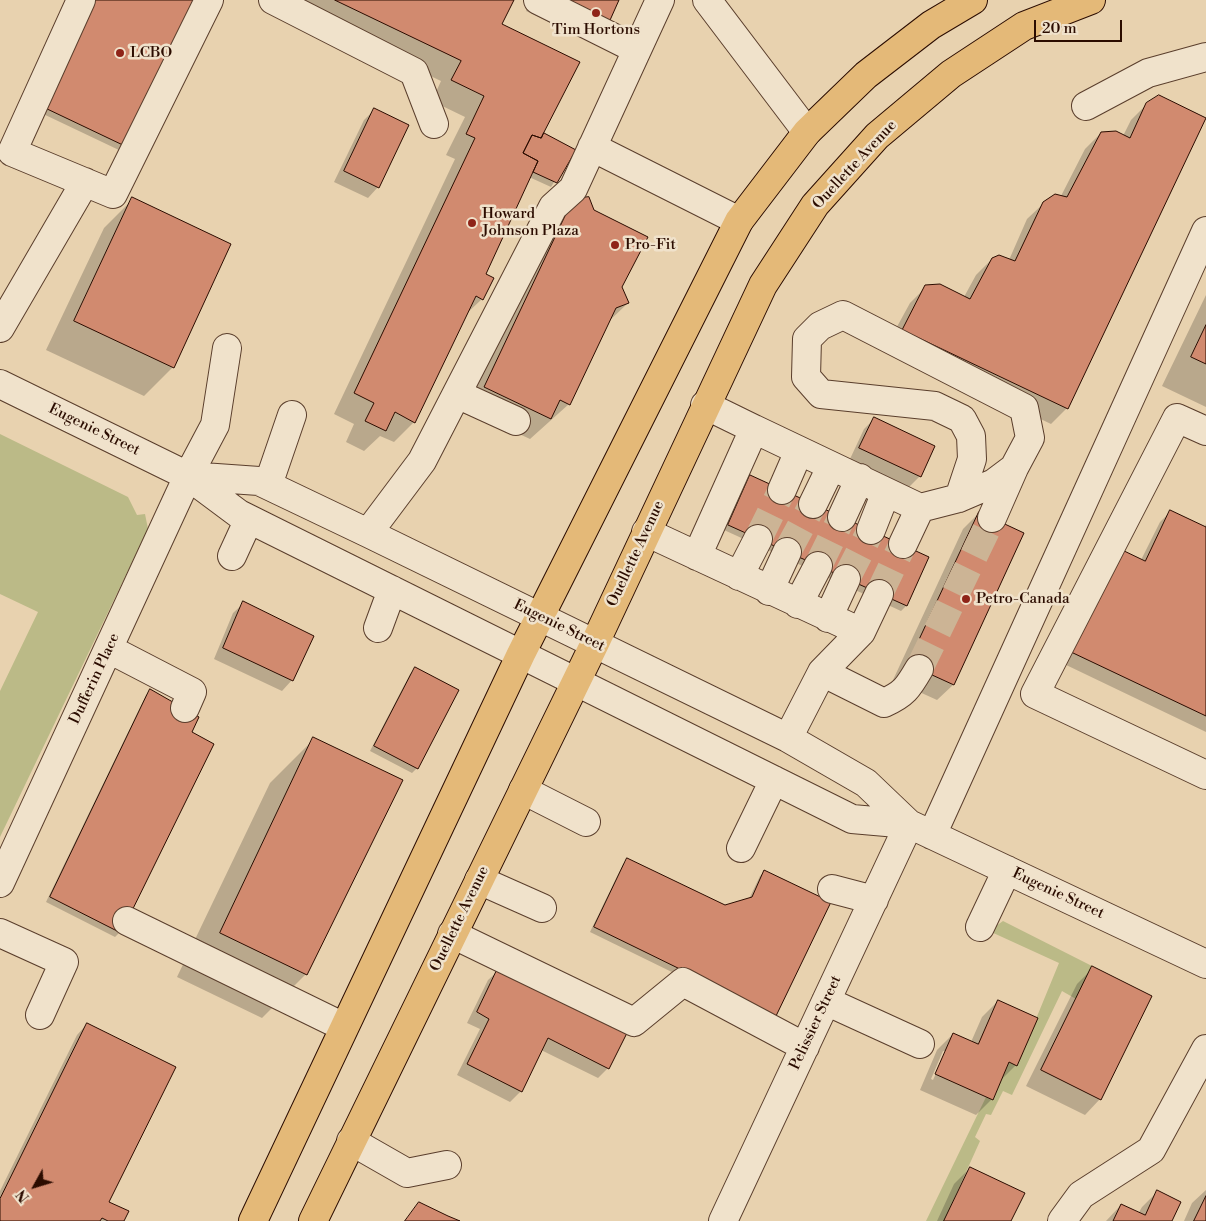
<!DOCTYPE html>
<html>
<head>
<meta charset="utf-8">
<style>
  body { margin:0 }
  #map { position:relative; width:1206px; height:1221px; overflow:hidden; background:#e8d2af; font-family:"Libre Bodoni",serif }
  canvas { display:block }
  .north { position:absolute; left:10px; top:1161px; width:50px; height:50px; -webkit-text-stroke:4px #f0e2cb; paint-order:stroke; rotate:231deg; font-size:14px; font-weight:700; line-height:20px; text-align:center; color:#2b0c00 }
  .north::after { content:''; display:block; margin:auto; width:18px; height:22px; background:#2b0c00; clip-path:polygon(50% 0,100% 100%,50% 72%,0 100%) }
  .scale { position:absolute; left:1034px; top:20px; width:88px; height:22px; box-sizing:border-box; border:2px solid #2b0c00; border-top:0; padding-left:6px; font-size:15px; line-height:18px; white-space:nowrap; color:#2b0c00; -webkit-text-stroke:4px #f0e2cb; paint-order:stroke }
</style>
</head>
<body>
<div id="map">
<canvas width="1206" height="1221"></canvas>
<div class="north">N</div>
<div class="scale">20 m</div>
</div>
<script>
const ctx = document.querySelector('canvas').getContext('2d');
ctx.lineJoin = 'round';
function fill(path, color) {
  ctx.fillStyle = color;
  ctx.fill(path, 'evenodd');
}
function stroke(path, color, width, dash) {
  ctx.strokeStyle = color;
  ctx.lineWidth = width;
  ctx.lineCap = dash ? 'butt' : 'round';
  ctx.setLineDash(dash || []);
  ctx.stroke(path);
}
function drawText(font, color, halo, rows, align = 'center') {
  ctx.font = font + ' "Libre Bodoni",serif';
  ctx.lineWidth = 5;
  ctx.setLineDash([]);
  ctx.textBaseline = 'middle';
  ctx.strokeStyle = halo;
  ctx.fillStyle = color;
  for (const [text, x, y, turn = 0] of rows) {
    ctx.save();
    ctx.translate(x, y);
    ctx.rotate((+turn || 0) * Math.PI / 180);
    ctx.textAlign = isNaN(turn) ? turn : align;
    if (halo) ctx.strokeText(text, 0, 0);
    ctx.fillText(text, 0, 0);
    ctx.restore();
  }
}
const green = new Path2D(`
  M0,434L128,497L137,515L145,514L148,529L0,837V691L38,612L0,594Z
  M1003,921L1092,966L1076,999L1062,991L1012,1095L1003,1091L991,1115L986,1114L975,1137L980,1141L944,1221H926L986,1097L993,1100L1009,1062L1017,1065L1059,963L989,931Z`);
const shadow = new Path2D(`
  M196,0L121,151L39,112Z
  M278,0H512L500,25L542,133L574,150L551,187L529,177L485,274L482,299L464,316L414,422L394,442L380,436L364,451L346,442L354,424L334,414L455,159L446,155L465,117L432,101L441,81L277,3Z
  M531,0H618L606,26L590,42L526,11Z
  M1159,96L1205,117L1067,408L1051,424L887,345L910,303L926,287L964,297L976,275L992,259L1009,260L1027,219L1044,203L1061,196L1085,149L1101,133L1123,136L1131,120L1147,104Z
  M375,109L378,187L368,198L334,182L364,120Z
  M133,199L173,367L144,396L46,350L104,228Z
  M574,200L593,211L628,303L607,323L569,404L530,439L464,408L553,221Z
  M1206,295V407L1162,386Z
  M874,419L934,447L920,476L909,487L850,459L864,429Z
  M750,477L927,557L906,606L901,611L724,530L745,482Z
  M1170,512L1204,528L1206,524V732L1062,663L1141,560L1160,522Z
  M979,513L1023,534L953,685L937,700L893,680L963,529Z
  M244,603L292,680L282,691L214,659L233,613Z
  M415,669L417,768L412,773L370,751L410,674Z
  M151,690L120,932L115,937L46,902L146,695Z
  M314,739L306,974L262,1018L177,977L270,783Z
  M628,860L725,907L749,899L760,876L765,871L770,1020L590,932L623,864Z
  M1093,968L1100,1099L1085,1115L1026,1086L1077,984Z
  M499,970L608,1068L598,1078L541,1050L521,1091L510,1102L457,1075L480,1029L467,1023L488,980Z
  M998,1001L1016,1065L1000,1081L992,1099L976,1115L920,1090L937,1050L953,1034L971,1042L982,1017ZM943,1051H946L933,1080L931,1079Z
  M87,1024L108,1202L123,1221H0V1191L77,1035Z
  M970,1168L1010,1221H937L954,1184Z
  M1206,1190V1221H1184L1192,1203Z
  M1157,1192L1170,1221H1106L1121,1205L1138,1214L1142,1207Z`);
const building = new Path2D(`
  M94,0H197L127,147L43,107Z
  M335,0H514L502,24L580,62L541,138L532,135L523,153L538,161L486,274L494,278L483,300L476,296L415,423L395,412L386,431L365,421L374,403L354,393L475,138L466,134L484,96L451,80L461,61Z
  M551,0H619L607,27Z
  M1159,95L1206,118L1068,409L902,330L925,285L940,284L970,299L992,258L999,255L1015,261L1043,202L1055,194L1067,197L1101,132L1116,131L1130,138L1146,103Z
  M374,108L409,125L379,188L344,171Z
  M544,133L576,150L557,183L533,172L538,161L523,153L532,135L541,138Z
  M132,197L231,244L174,368L74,321Z
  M589,197L594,210L648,237L622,287L629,303L616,308L570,405L560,400L551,419L484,387L573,199Z
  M1206,325V364L1191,357Z
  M874,417L935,446L921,477L859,448Z
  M750,475L929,557L907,606L728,525Z
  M1170,510L1206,527V716L1071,652L1120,549L1145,561Z
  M979,512L1024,533L954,685L908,664Z
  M243,601L314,636L293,681L223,648Z
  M415,667L459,690L418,769L374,746Z
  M150,689L199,717L192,732L214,744L121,933L50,897Z
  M313,737L403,780L307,975L220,933Z
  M627,858L725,905L752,897L764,870L831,902L776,1016L594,927Z
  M1092,966L1152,996L1101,1100L1041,1070Z
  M498,968L627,1033L609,1069L548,1038L522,1092L467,1064L489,1019L477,1012Z
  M998,1000L1038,1018L1017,1066L1009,1062L993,1100L935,1074L953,1033L978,1044Z
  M87,1023L176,1067L109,1202L129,1211L124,1221H108L102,1218L100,1221H0V1199Z
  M970,1167L1025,1193L1011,1221H944Z
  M1157,1190L1181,1202L1172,1221H1113L1121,1204L1145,1215Z
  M1206,1196V1221H1194Z
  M419,1202L448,1216L460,1221H405Z`);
const minorTunnel = new Path2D(`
  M758,539L782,490
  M787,552L813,504
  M818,566L842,517
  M846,579L871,530
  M879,594L903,544
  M919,669L992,518`);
const minor = new Path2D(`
  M81,0L12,152L113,194L209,0
  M273,0L414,72L434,124
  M538,0L636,49
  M707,0L807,132
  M1086,106L1148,73L1206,57
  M592,147L739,221
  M0,328L85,182
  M0,384L188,476L239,514L852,819L909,824L1206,964
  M457,394L516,421
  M705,405L754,429
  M1206,431L1177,418L1035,694L1206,775
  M188,476L259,481L368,533L788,738L866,783L909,824
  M268,485L292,415
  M782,490L799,451
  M813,504L831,467
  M842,517L860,478
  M992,518L1014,468
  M871,530L886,492
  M646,532L861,632L879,594
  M368,533L422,461L553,207L573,189L660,0
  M903,544L920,508
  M232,556L249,519
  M697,556L754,429L920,508L959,498L994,483L1014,468L1030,438L1024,408L843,315L820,326L807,339L806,377L821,394L935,406L962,419L971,436L972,459L959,498
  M739,576L758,539
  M769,591L787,552
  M798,604L818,566
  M828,618L846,579
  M378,628L392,590
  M109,649L192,692L185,708
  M822,672L884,703C904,694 908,688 919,669
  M788,738L822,672L861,632
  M523,790L586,822
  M932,835L1206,231
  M741,848L774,780
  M479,880L542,908
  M0,883L188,476L215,425L227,348
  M832,889L874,900
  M127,921L344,1027
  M980,927L1007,870
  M0,933L64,962L40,1015
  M452,934L634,1022L683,982L805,1047
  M826,1001L920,1044
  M351,1141L407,1173L447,1165
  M723,1221L909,824
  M1062,1221L1081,1195L1151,1150L1206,1049`);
const major = new Path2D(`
  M253,1221L521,654L739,221L807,132L866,75L931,25L973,0
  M313,1221L595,643L763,285L815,205L877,136L951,74L1024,26L1091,0`);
const markers = [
  [596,13,5,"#8f2418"],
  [120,53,5,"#8f2418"],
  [472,223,5,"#8f2418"],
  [615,245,5,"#8f2418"],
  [966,599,5,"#8f2418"]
];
const poiNames = [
  ["Tim Hortons",596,30,"center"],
  ["LCBO",130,53],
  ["Howard",482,214],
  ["Johnson Plaza",482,231],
  ["Pro-Fit",625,245],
  ["Petro-Canada",976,599]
];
const streetNames = [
  ["Ouellette Avenue",855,165,-47],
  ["Eugenie Street",94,430,26],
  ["Ouellette Avenue",636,554,-65],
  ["Eugenie Street",559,626,26],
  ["Dufferin Place",95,679,-65],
  ["Eugenie Street",1058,894,25],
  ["Ouellette Avenue",460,919,-64],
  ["Pelissier Street",816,1023,-65]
];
fill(green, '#bbba87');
fill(shadow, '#0003');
fill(building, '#d18a6f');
stroke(building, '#2b0c00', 1);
stroke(minorTunnel, '#ccb495', 28, [28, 14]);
stroke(minor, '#5a3e2c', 30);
stroke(major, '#2b0c00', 30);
stroke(minor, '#f0e2cb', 28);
stroke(major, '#e4b978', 28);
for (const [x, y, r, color] of markers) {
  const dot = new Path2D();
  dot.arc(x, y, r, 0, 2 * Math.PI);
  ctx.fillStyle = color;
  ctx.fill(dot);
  stroke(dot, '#f0e2cb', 2);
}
drawText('15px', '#2b0c00', '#f0e2cb', poiNames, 'left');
drawText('15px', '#2b0c00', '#f0e2cb', streetNames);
</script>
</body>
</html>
